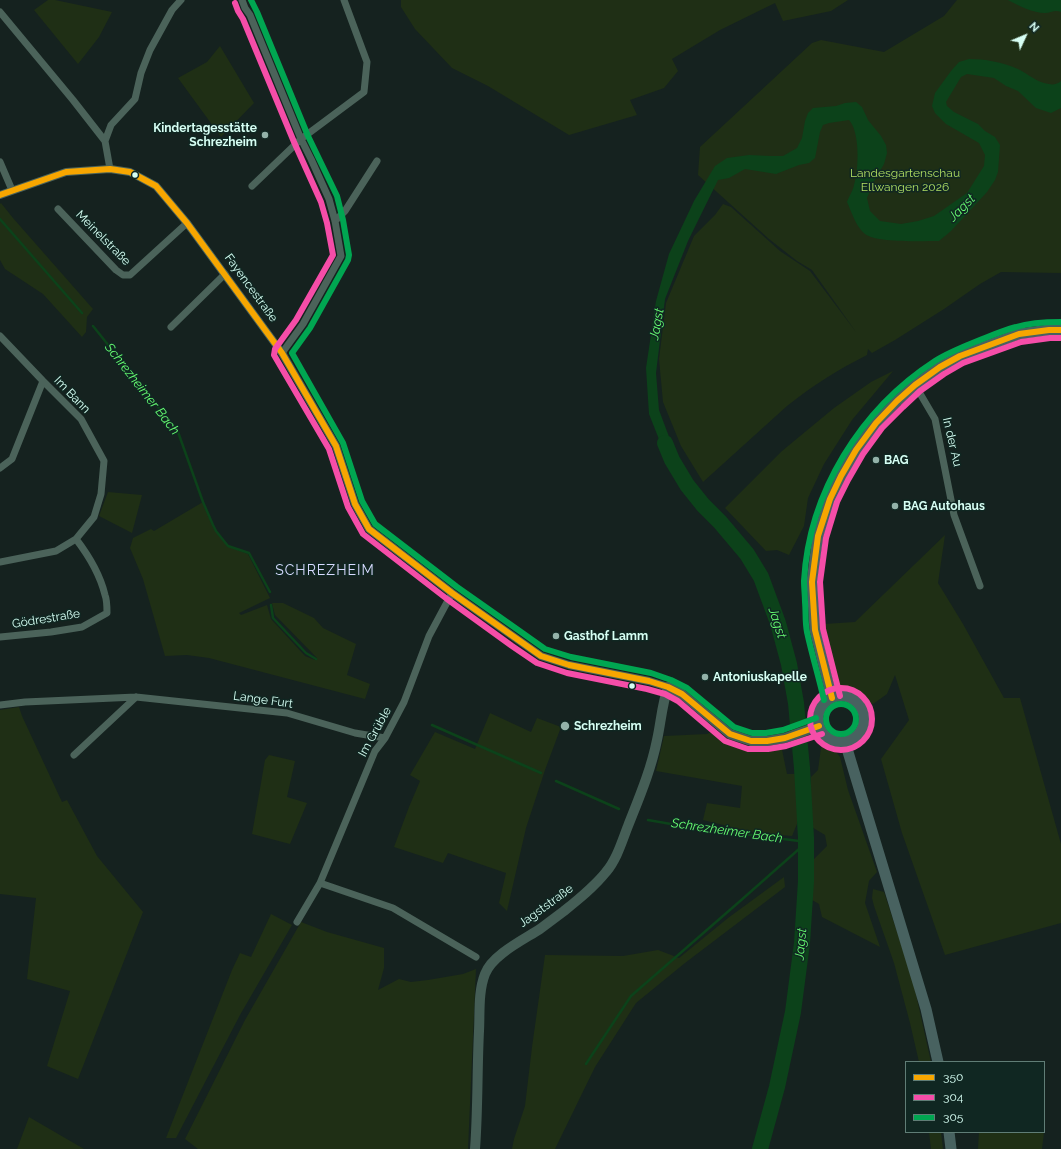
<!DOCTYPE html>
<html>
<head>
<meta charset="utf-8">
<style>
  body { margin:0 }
  #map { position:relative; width:1061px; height:1149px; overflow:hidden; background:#15221f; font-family:Raleway,sans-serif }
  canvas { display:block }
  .legend { position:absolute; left:905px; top:1061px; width:140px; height:72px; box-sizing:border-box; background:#102722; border:1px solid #607d76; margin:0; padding:5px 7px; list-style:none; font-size:12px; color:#d7fff4 }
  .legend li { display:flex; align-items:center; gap:8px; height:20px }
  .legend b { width:20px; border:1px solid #607d76 }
  .north { position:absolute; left:1005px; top:16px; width:40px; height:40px; -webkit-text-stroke:3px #102722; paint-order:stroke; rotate:46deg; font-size:11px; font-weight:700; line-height:16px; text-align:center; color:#d7fff4 }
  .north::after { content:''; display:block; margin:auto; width:14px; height:18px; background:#d7fff4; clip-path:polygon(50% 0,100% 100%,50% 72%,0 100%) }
</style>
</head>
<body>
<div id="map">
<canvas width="1061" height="1149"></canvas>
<ul class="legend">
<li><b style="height:5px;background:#f7a600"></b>350</li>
<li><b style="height:5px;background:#f54da8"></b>304</li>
<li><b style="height:5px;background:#00a651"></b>305</li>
</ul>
<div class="north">N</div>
</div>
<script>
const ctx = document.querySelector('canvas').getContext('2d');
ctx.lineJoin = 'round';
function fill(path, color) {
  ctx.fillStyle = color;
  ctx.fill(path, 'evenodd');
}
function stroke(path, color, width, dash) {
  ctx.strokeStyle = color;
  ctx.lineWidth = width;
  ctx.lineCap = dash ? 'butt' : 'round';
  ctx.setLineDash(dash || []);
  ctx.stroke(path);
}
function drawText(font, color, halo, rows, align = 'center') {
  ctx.font = font + ' Raleway,sans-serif';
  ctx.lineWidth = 3;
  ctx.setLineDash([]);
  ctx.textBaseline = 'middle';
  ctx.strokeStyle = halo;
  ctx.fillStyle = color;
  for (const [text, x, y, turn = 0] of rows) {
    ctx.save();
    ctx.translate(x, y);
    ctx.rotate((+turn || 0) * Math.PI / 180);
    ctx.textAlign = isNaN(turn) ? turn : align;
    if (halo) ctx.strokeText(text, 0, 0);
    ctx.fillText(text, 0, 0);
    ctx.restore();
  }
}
const green = new Path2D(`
  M48,0H55L112,12L99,37L78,64L34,10Z
  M401,0H848L831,11L783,21L775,3L720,30L672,59L678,71L664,88L630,100L637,115L569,135L488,86L452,68L415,29L401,7Z
  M957,0H1061V273L1001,272L980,284L944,309L895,340L872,353L868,349L867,355C839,369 812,386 787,406L703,482L681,446L663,402L659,359L666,303L694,236L715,215L723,204L731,207L780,251L810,271L856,332L812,270L797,261L769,239L698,175L700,147L812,43L821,40L884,52L944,16Z
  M220,46L254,103L221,137L178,78L207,62Z
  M1,203L13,218L93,309L87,317L86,332L82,337L43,294L5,269L0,260V204Z
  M893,371L852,420L824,464L808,498L804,526L789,555L777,550L766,551L725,508L782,451L834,408L871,382Z
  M108,492L142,495L132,533L99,516Z
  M203,502L213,525L228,546L248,554L270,598L239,613L241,615L267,605L271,619L305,656L315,660L317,658L275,615L272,603H283L314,618L323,628L356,644L347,675L370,684L365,699L209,658L187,655L165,656L143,579L130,548L133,538L151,529L154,531Z
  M945,535L938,583L963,624L1004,698H1020L1061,844V923L945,955L902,833L881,759L909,720L895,675L887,694L873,704L835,685L824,631V624L855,622Z
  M19,707L22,716L62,802L67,800L97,856L143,912L78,1079L47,1066L70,991L27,979L36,898L0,894V710Z
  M490,713L531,732L537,718L561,727L545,770L526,828L507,911L499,903L506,873L448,853L443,863L394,847L409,807L420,781L410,775L435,732L475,749Z
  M715,730C721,735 728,742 736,744C751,748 766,746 781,745L787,774H797L799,819L792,836L756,833L703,820L707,803L740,808L742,786L656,771L664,736L707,734Z
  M829,742L840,757L848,790L877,872L869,881L865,903L880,947L822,917L819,904L807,897L814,859L827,846L825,835L810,826L811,777L818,770L821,748Z
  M269,755L295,761L287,797L307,803L290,844L252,834L265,760Z
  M784,877L785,887L685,963L636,1003L595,1067L555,1149H512L514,1139L525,1106L532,1047L545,955L623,956L658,950L679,958L728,918Z
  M873,889L884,892L913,981L931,1062H919L910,1023L894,963L874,906L872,898Z
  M271,914L292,925L240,1015L176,1138H166L232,970L240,953L251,957Z
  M301,922L327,932L384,948V968L378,990L399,979L411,982L428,980L463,974L476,969L468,1149H198L185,1139L245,1020Z
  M29,1117L84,1149H17Z
  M929,1132H941L943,1149H931Z
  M979,1132H1044L1042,1149H978Z`);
const water = new Path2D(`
  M1008,0H1061V12C1055,9 1051,13 1045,13C1033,13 1019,6 1008,0Z
  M969,59C985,59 1002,62 1018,69C1028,74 1038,83 1049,84C1053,85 1058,84 1061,81V108L1051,113L1036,108L1018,91L1006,86L994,78L967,74L961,77L946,102L947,106L954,112L978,124L985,131L995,137L1000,145L998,172L995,180L987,192L951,231L939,241C923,241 876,243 865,234C856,227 852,213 847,202C849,196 853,191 854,185C859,169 860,132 849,120L829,123L823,125L820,132L815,158L809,163L799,165L776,174L745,169L729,178L718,180L688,241L665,299L656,373L659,410L677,458L670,467L649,414L646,368L656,301L669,254L694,201L715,166L727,158L749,155L770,156H783L797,148L802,138L805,121L808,113L813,108L836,106L845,103L856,102L862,107L868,120L881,136L886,145L887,153L884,164L873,183L867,198L870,211L880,221L901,224L918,221L934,216L967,193L984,166L985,155L979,143L946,124L935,113L932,106L935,93L951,71L959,62Z`);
const stream = new Path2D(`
  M0,219L82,313
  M93,326L178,432L203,502L213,525L216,531L228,546L249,553L270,592
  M271,605L273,618L306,653L316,659
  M432,725L541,773
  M556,781L619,809
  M648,820L688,827L807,842
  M586,1064L631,996L739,902L807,842`);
const river = new Path2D(`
  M665,443L672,460L687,485L703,505L720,522L747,554L761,577L778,623L789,664L796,703L802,768L806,838V881L802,943L793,1012L777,1087L760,1149`);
const minor = new Path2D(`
  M242,0L245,8L250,15L301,139L311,159L329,199L335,221L341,256L303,324L282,353
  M0,12L73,100L105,141L110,169
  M105,141L111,125L135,99L141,73L150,50L172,10L181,0
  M0,162L12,190
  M252,186L301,139L364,92L367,62L344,0
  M58,209L116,270L123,275H130L187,223
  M335,221L345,211L377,161
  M171,327L225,274
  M0,336L43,381L81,419L104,461L101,494L94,517L76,539L56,551L0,562
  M915,385L935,419L954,515L980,586
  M0,468L12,459L43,381
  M0,637L51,632L82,627L107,613C107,607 107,600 105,595C100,574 89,556 76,539
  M0,705L25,702L136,697L287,713L355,733L385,738
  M74,755L136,697
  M320,883L393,908L476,957
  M297,922L320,883L375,751L385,738L404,702L429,636L452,593`);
const tertiary = new Path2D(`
  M0,195L66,172L110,169L130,172L156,186L187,223L282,353L336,446L355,504L369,529L452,593L541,656L569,665L649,681L668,687`);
const secondary = new Path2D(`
  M475,1149C478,1110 477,1071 479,1031C480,1013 478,992 485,974C492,955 523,940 540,929C548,923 556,917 564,911C579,899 594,887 606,872C617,859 622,841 628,826C639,798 651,770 657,740C661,722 662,704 668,687L682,694L730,734L751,741H767L785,738L819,726`);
const primary = new Path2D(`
  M818 719a23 23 0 1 1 46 0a23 23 0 1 1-46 0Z
  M832,698L815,630L812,582L818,536L830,499L841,476L856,450L876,423L897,401L915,385L940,367L960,356L1019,334L1049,330H1061
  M845,742L926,1009L938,1062
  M949,1132L951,1149`);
const bus1 = new Path2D(`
  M0,195L66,172L110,169L130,172L156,186L187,223L282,353L336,446L355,504L369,529L452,593L541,656L569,665L649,681L668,687L682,694L730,734L751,741H767L785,738L819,726
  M832,698L815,630L812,582L818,536L830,499L841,476L856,450L876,423L897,401L915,385L940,367L960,356L1019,334L1049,330H1061`);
const bus2 = new Path2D(`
  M235,3L238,11L243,19L294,142L321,202L327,223L333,255L296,320L275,349L274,355L329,449L348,507L363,534L447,599L512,646L537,663L567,673L647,689L665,694L678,701L725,741L748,749H768L786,746L822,734
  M810 719a31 31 0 1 1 62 0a31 31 0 1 1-62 0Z
  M840,696L823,629L820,582L826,538L837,502L848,480L863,454L882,428L903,407L920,391L944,374L963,363L1021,342L1050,338H1061`);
const bus3 = new Path2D(`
  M251,0L257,12L308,136L337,196L343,220L349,255L348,260L310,328L292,353L343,443L362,501L375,524L457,587L521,632L545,649L571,657L651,673L671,680L687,688L734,727L752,733H766L783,730L816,718
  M824,700C819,678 812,655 807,632C805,623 806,612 805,602C805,595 804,588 804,581C809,492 861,409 935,361C951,351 968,345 985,338C995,334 1005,330 1016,327C1029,323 1047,322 1061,322
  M826 719a15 15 0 1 1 30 0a15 15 0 1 1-30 0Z`);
const markers = [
  [265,135,4,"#93b2a9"],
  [135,175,3.5,"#d7fff4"],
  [876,460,4,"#93b2a9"],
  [895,506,4,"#93b2a9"],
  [556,636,4,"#93b2a9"],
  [705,677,4,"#93b2a9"],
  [632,686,3.5,"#d7fff4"],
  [565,726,5,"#93b2a9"]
];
const poiNames = [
  ["Kindertagesstätte",257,128,"right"],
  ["Schrezheim",257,142,"right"],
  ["BAG",884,460],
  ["BAG Autohaus",903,506],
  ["Gasthof Lamm",564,636],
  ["Antoniuskapelle",713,677],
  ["Schrezheim",574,726]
];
const parkNames = [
  ["Landesgartenschau",905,173],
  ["Ellwangen 2026",905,187]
];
const streetNames = [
  ["Meinelstraße",103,238,45],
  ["Fayencestraße",251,288,54],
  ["Im Bann",72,395,46],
  ["In der Au",952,442,77],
  ["Gödrestraße",46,619,-9],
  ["Lange Furt",263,700,8],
  ["Im Grüble",375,732,-61],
  ["Jagststraße",546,906,-36]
];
const waterNames = [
  ["Jagst",962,208,-45],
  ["Jagst",657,324,-80],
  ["Schrezheimer Bach",142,389,52],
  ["Jagst",777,623,72],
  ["Schrezheimer Bach",727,831,8],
  ["Jagst",801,944,-85]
];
const quarterNames = [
  ["SCHREZHEIM",325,571]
];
fill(green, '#1f2f15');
fill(water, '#0c421a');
stroke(stream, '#0c421a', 2.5);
stroke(river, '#0c421a', 16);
stroke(minor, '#4b635a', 7);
stroke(tertiary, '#4b635a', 8);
stroke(secondary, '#455e56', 10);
stroke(primary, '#486260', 11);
stroke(bus1, '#f7a600', 6);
stroke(bus2, '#f54da8', 6);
stroke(bus3, '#00a651', 6);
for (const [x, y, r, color] of markers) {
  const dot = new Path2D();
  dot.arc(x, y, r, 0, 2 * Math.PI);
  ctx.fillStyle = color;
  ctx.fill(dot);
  stroke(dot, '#102722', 1.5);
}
drawText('bold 12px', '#d7fff4', '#102722', poiNames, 'left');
drawText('12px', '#b2df62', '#102722', parkNames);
drawText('12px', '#d7fff4', '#102722', streetNames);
drawText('italic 13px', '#66fd71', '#102722', waterNames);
ctx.letterSpacing = '1px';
drawText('14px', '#d9daff', '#102722', quarterNames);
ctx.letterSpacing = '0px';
</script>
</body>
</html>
